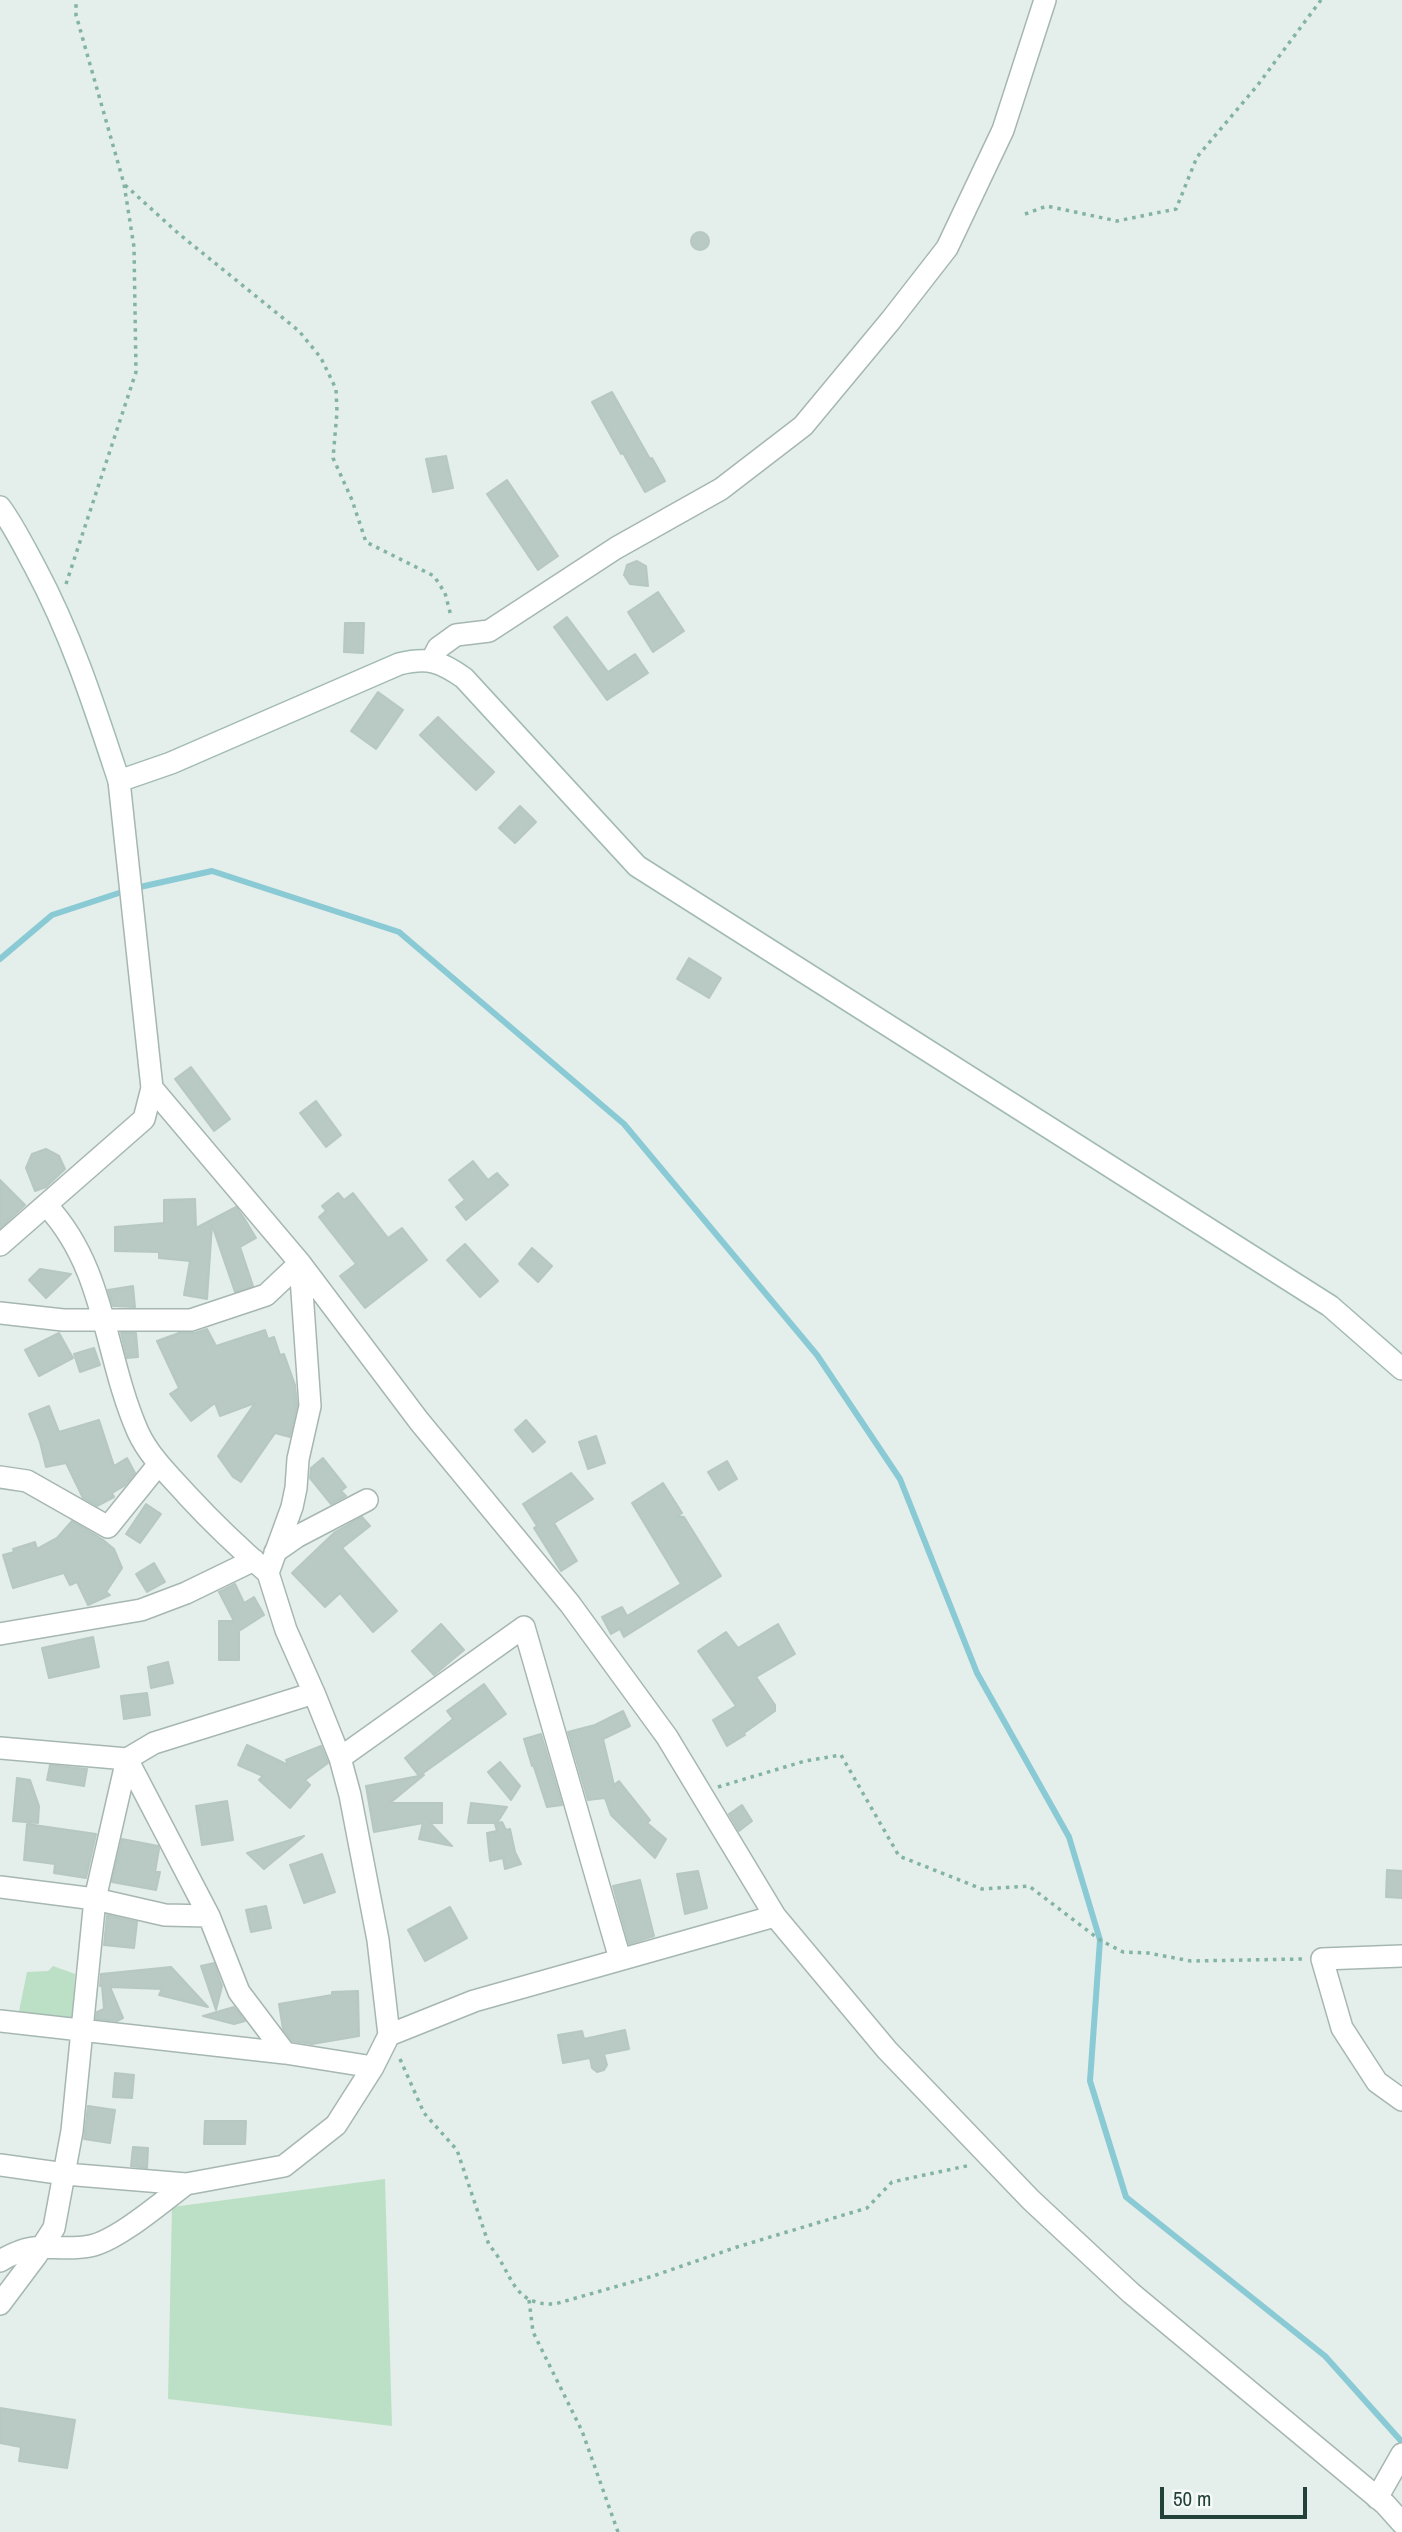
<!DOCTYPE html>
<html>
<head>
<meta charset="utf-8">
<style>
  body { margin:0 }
  #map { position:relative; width:1402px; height:2532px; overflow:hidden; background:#e4eeea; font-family:"Archivo Narrow",sans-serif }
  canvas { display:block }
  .scale { position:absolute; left:1160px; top:2487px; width:147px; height:32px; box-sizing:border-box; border:4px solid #224139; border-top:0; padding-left:9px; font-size:21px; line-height:24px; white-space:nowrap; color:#224139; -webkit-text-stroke:5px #f5faf8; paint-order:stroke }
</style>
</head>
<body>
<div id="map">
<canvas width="1402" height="2532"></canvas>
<div class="scale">50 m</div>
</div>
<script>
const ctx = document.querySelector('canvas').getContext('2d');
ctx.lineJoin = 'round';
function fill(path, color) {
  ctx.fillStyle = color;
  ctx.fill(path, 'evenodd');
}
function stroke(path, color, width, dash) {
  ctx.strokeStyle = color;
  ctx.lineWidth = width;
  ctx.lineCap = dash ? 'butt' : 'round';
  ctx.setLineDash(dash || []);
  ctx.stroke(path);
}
const green = new Path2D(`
  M53,1966L75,1974L72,2028L18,2016L27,1972L48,1971Z
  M385,2179L392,2426L168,2399L172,2207Z`);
const stream = new Path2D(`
  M0,959L52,915L131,889L212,871L399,932L624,1124L817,1355L900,1479L977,1673L1069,1837L1100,1940L1090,2081L1126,2197L1325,2356L1402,2442`);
const building = new Path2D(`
  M691 241a9 9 0 1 1 18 0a9 9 0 1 1-18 0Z
  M612,392L650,459L652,458L665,481L645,492L623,453L621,454L592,402Z
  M446,456L453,488L433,492L426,459Z
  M507,480L558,556L538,570L487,494Z
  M637,561L646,566L648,586L630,584L624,575L627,565Z
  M658,592L684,631L653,652L628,612Z
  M567,617L608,672L635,654L648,673L607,700L554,627Z
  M345,623H364L363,653L344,652Z
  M378,692L403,710L376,749L351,731Z
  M438,717L494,772L476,790L420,735Z
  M520,806L536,822L515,843L499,828Z
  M689,958L721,978L709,998L677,979Z
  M191,1067L230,1119L214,1131L175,1079Z
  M316,1101L341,1135L326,1147L300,1113Z
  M46,1149L59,1156L65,1169L46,1187L35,1191L26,1168L32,1154Z
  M473,1161L488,1180L497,1173L508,1185L466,1220L456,1207L465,1200L449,1180Z
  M0,1180L25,1205L0,1228Z
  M338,1193L344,1200L353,1193L388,1238L402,1228L427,1260L365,1308L340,1276L356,1264L319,1217L326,1211L322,1206Z
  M195,1199L196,1228L236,1207L244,1218L256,1238L240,1247L253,1286L235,1292L212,1225L207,1299L184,1295L190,1261L159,1258V1252L115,1251V1227L164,1223V1200Z
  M465,1244L498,1281L480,1297L447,1260Z
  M532,1248L552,1266L538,1282L519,1264Z
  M40,1269L71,1274L46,1298L29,1280Z
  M133,1286L135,1307L113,1306L108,1290Z
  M207,1329L216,1346L265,1330L268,1339L274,1337L280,1355L284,1354L295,1385L297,1405L290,1437L275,1433L241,1482L233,1477L218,1456L255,1403L220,1416L215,1403L191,1421L170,1394L179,1388L157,1341L179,1333H195Z
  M59,1333L73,1358L39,1376L25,1350Z
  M121,1333H136L138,1357L127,1358Z
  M94,1348L100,1365L80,1372L74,1354Z
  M49,1406L59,1432L99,1420L114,1466L127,1458L135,1473L124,1486L112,1493L114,1497L97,1506L83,1498L66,1463L46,1467L40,1442L29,1414Z
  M526,1420L545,1442L533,1452L515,1430Z
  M596,1436L605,1463L588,1469L579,1442Z
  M323,1458L346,1487L341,1491L346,1496L331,1504L310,1478L311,1468Z
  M727,1461L737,1479L719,1490L708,1472Z
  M571,1473L593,1499L554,1523L577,1561L561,1571L534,1528L537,1526L523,1504Z
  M663,1483L682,1513L676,1516L684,1517L721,1576L624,1637L620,1629L611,1634L602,1617L622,1607L627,1616L681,1584L632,1503Z
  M146,1504L161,1514L140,1543L126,1534Z
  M362,1517L370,1526L342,1548L397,1611L373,1632L340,1593L325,1607L292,1573L335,1532Z
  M72,1521L102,1539L114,1549L122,1568L106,1592L110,1595L88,1605L77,1582L70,1585L64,1573L13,1588L3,1555L14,1552L13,1549L35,1542L37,1549L57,1538Z
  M154,1563L165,1582L147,1592L136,1574Z
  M235,1584L244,1603L254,1597L264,1615L239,1631V1660H219V1621H234L219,1592Z
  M441,1624L464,1650L434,1675L412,1651Z
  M778,1624L795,1654L756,1677L775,1705V1711L744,1733L745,1735L727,1746L713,1720L736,1706L698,1651L726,1632L738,1648Z
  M93,1637L99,1667L49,1678L42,1648Z
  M168,1662L173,1683L151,1688L148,1667Z
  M484,1684L506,1714L419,1776L405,1758L453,1719L447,1711Z
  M147,1693L150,1715L124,1719L121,1696Z
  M623,1711L630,1726L603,1739L614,1785L619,1781L650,1820L647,1823L666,1839L655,1858L611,1815L605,1798L588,1800L568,1732L595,1725Z
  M541,1734L562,1805L547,1807L533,1764L532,1766L524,1739Z
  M247,1745L288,1765L286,1760L321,1746L328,1763L305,1780L310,1785L290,1808L259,1780L263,1776L238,1765Z
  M500,1762L520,1786L511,1800L488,1772Z
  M50,1765L87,1769L84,1786L47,1780Z
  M424,1775L390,1803H442V1823H430L452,1846L419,1839L423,1823L374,1832L366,1786Z
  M17,1778L30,1780L39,1806L38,1823L13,1821Z
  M227,1801L233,1840L202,1845L196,1806Z
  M471,1803L507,1807L497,1823H468Z
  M742,1805L752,1821L739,1831L729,1814Z
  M502,1822L506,1830L510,1829L515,1852L521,1864L505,1869L503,1858L490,1861L487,1833L497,1831L495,1824Z
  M27,1824L96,1834L86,1878L54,1873L55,1864L24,1860Z
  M304,1836L264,1869L247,1853Z
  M122,1839L158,1846L159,1849L155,1872H160L156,1890L112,1882Z
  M322,1854L335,1892L304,1903L290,1865Z
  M1387,1870L1402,1871V1898L1386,1897Z
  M698,1871L707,1908L685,1914L677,1874Z
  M640,1880L654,1936L629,1944L613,1886Z
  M266,1906L271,1928L251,1932L246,1910Z
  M450,1907L467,1938L425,1961L408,1930Z
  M107,1915L137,1922L134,1948L104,1945Z
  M214,1963L222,1986L216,2010L201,1966Z
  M171,1967L208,2007L159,1995L162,1989L110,1987L123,2018L117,2021L96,2019L97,2012L104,2009L102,1986H100L101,1974Z
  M358,1991L359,2036L312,2044L292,2041L283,2029L279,2004L332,1995V1992Z
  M234,2007L245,2021L234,2024L203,2016Z
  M625,2030L629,2049L604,2054L607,2065L604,2070L597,2072L592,2068L590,2058L563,2063L558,2035L582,2031L584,2039Z
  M115,2073L134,2075L132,2098L113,2097Z
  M88,2106L115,2110L110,2143L84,2139Z
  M205,2121H246L245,2144H204Z
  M133,2147L148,2148L147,2168L131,2166Z
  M0,2408L75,2420L67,2468L19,2461L21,2447L0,2443Z`);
const path = new Path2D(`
  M125,185L179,234L299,331L321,358L336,389L337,412L333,458L352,500L366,542L434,576L445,593L451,616
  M1025,214L1047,206L1117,221L1176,209L1197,157L1257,86L1321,0
  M66,584L136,372L134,247L124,184L76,15V0
  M718,1787L805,1761L841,1755L899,1856L982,1889L1029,1886L1100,1940L1123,1952L1148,1953L1191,1961L1302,1959
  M400,2059L424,2113L457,2150L489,2245C513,2271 510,2306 555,2304L653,2276L737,2247L867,2208L892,2182L971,2165
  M529,2300L533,2332L582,2431L618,2532`);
const minor = new Path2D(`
  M432,660L438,648L456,635L489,631L616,548L721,489L803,426L891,320L947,248L1003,130L1045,0
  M152,1088L300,1263L419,1421L570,1604L667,1737L775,1916L887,2050L1031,2200L1131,2293L1385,2504L1402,2523
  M0,1313L63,1320H191L266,1295L300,1263L310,1406L298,1459L296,1488L292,1507L268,1573C239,1548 212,1522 187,1495C169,1475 149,1456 138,1432C104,1355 106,1269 47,1206
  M0,1477L27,1481L108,1527L158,1465
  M275,1552L298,1536L367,1500
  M268,1573L286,1630L314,1693L154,1743L127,1759L209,1916L239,1992L285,2053
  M0,1634L141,1610L186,1593L254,1560
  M314,1693L340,1758L350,1795L378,1940L389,2035L373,2067
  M0,1748L127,1759L95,1899L72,2131L54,2228L36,2256L0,2304
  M340,1758L524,1627L620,1959
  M0,1887L95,1899L165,1915L209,1916
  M1402,1956L1322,1959L1342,2028L1377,2082L1402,2100
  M0,2021L285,2053L373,2067L336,2125L284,2166L186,2184L65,2174L0,2165
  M389,2035L474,2001L775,1916
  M0,2261C40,2237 52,2253 90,2246C117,2241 163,2201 186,2184
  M1377,2498L1402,2454`);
const tertiary = new Path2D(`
  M0,1245L144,1119L152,1088L119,781`);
const secondary = new Path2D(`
  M0,507C14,526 24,547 35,567C72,636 95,708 119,781L171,763L399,664C428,657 440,661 464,678L637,866L1330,1306L1402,1369`);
fill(green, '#bce0c6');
stroke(stream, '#8acad5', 6);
fill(building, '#b9c9c3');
stroke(building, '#b6c8c1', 2);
stroke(minor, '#a6b7b1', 24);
stroke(tertiary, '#a6b7b1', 24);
stroke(secondary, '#a2bbb2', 24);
stroke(path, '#83b3a4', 3.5, [3.5, 5]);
stroke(minor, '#fff', 21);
stroke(tertiary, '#fff', 21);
stroke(secondary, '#fff', 21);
</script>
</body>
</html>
